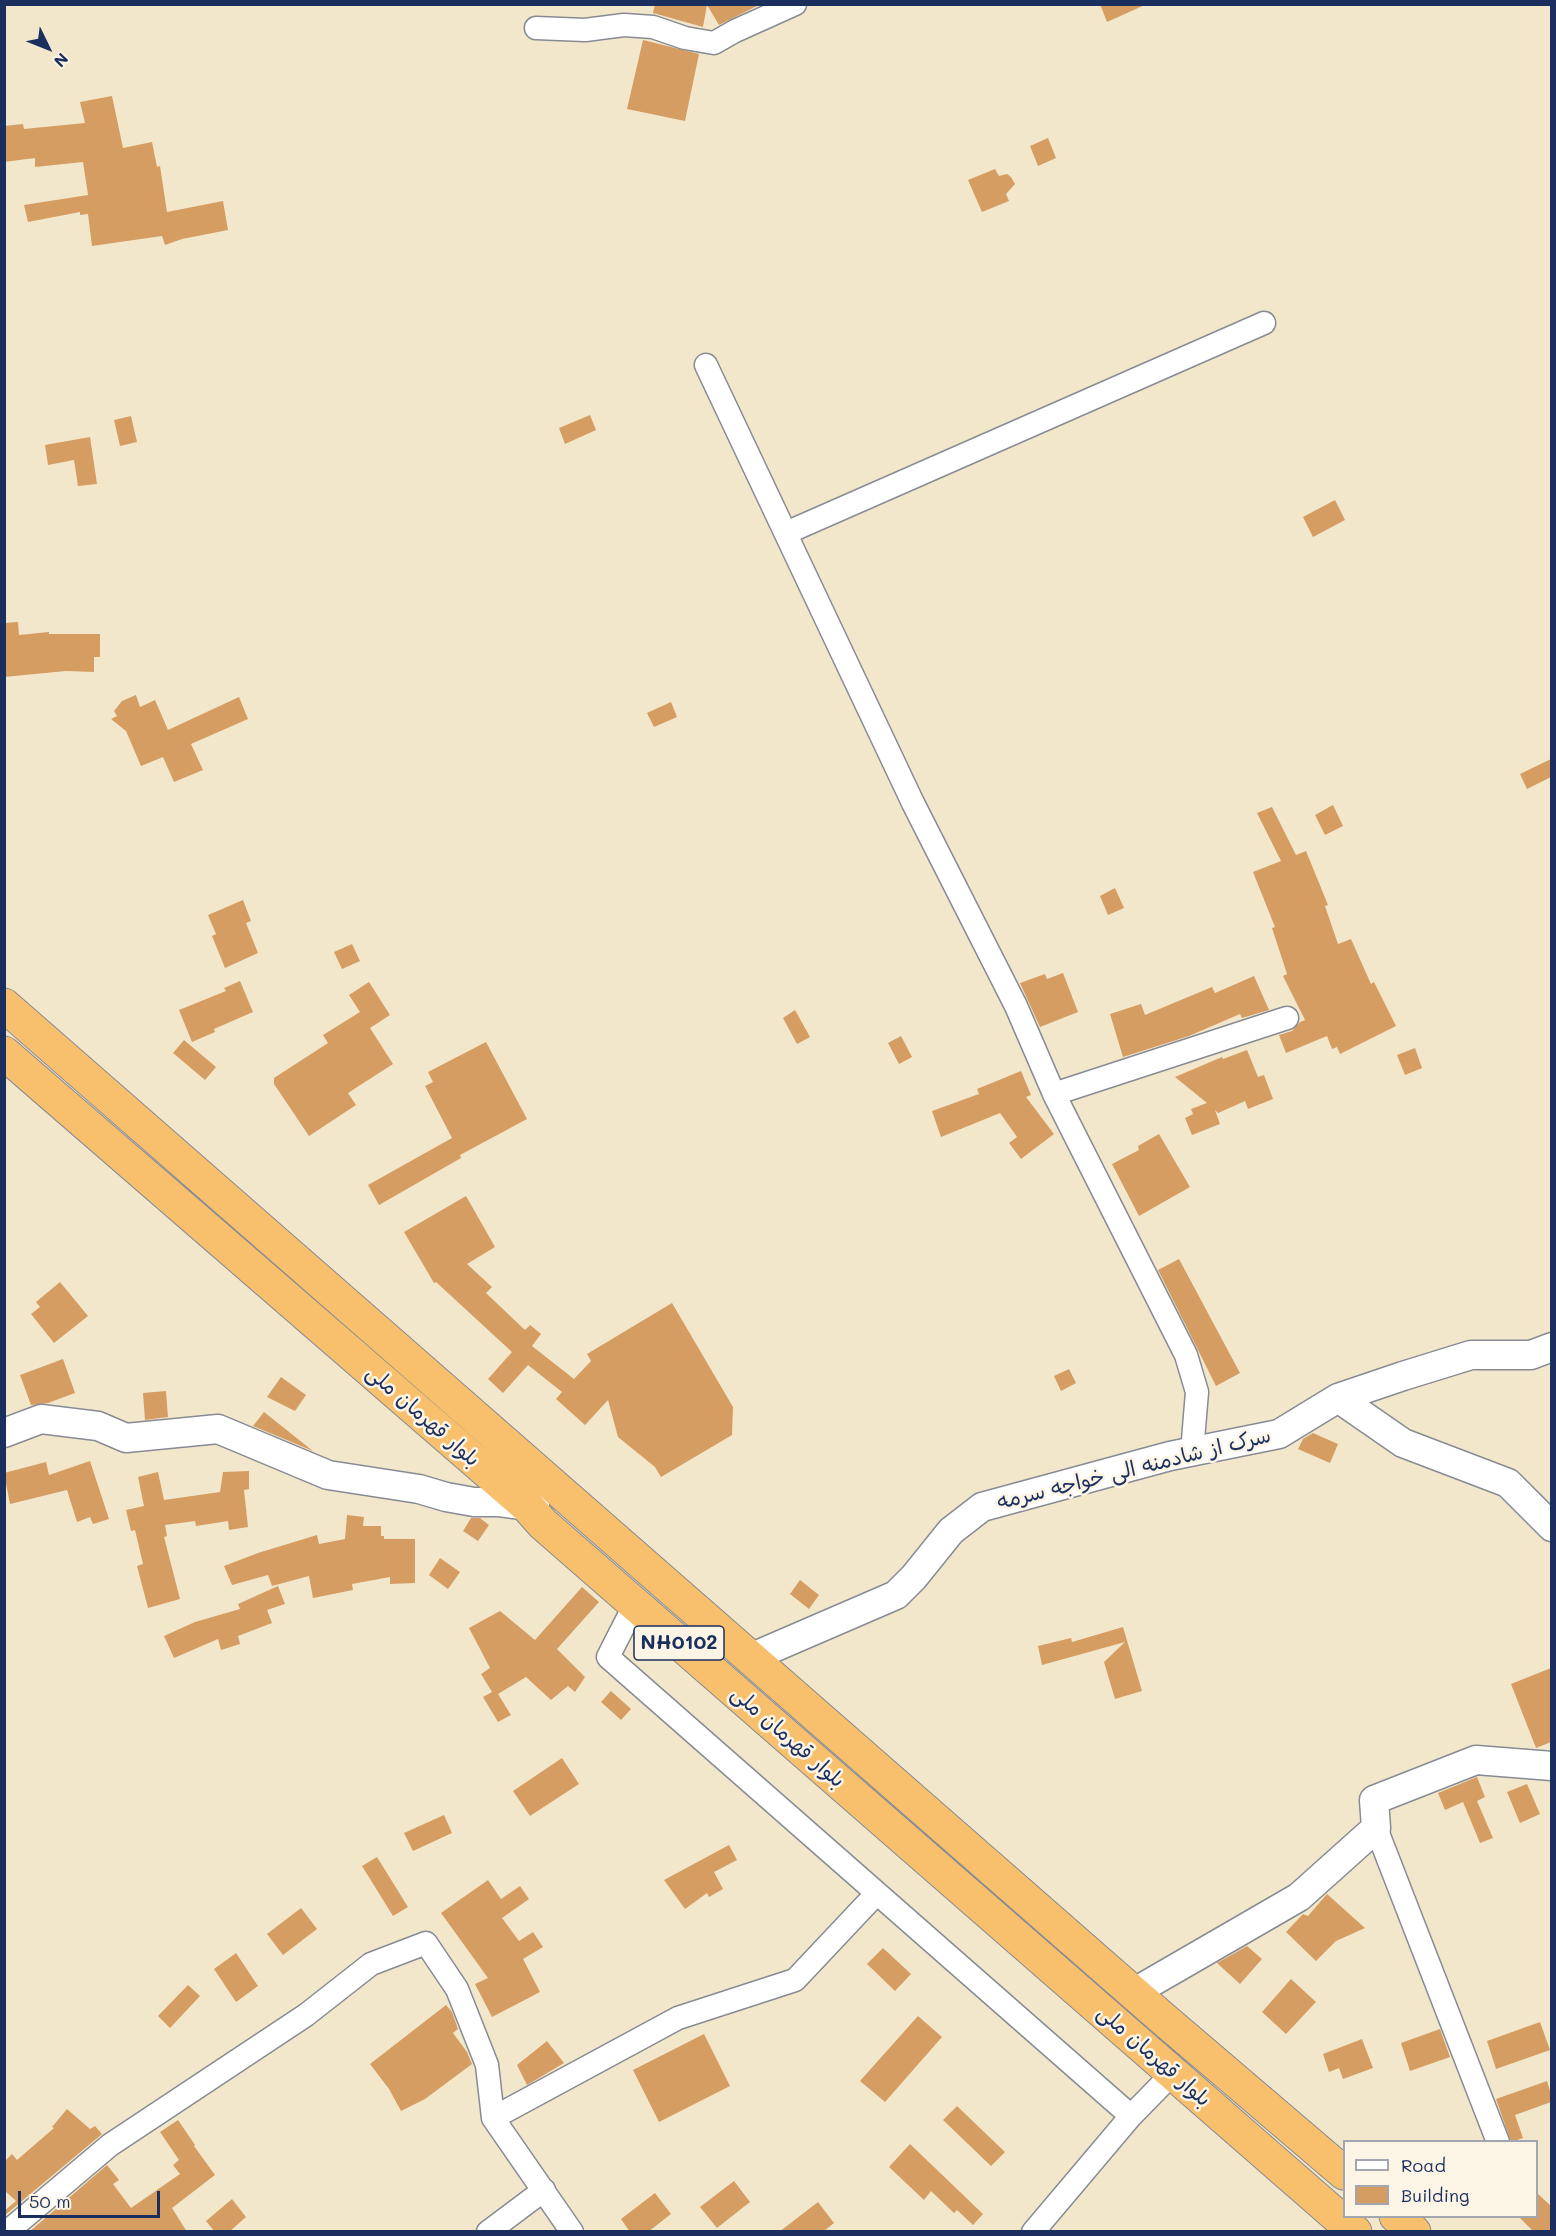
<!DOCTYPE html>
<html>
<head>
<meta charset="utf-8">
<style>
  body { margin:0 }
  #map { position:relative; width:1556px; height:2236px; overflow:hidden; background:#f2e7cb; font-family:Mali,sans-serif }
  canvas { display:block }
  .frame { position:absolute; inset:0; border:6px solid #1b2f5e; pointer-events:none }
  .legend { position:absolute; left:1343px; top:2140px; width:195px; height:78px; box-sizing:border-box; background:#fcf5e5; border:2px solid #a2a6af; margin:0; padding:8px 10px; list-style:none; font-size:18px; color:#1b2f5e }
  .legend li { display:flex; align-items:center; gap:12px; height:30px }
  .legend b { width:30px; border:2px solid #a2a6af }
  .north { position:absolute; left:18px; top:18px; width:60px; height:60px; -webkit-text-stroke:4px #fcf5e5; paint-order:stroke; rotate:133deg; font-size:16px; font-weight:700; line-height:24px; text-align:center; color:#1b2f5e }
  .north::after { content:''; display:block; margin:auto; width:21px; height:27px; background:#1b2f5e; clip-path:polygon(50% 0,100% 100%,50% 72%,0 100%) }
  .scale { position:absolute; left:18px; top:2191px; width:142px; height:27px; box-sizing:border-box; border:3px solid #1b2f5e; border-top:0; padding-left:8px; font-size:18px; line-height:21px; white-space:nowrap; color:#1b2f5e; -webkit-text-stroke:4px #fcf5e5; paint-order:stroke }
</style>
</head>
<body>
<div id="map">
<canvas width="1556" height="2236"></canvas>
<div class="frame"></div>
<ul class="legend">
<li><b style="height:8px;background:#fff"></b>Road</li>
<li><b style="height:16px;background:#d69d63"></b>Building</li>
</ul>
<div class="north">N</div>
<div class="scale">50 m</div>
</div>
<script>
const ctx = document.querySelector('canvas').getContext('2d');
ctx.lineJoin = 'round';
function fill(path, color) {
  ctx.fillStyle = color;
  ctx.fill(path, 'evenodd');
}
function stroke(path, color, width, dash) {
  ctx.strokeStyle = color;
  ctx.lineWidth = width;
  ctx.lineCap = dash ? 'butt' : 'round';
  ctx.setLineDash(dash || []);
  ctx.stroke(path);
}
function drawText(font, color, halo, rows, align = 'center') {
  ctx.font = font + ' Mali,"Playpen Sans Arabic",sans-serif';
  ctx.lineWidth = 5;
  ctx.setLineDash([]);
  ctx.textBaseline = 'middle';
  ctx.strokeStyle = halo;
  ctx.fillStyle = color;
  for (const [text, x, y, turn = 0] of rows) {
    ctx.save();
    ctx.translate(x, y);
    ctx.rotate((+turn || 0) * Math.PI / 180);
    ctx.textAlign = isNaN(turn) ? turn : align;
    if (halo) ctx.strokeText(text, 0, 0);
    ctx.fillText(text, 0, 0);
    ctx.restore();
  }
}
const building = new Path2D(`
  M655,4H761L719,25L707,5L703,27L653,13Z
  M1100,4H1147L1107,22Z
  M643,40L699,54L685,121L627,109Z
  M112,96L123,148L152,142L157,167L160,166L167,212L223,201L228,230L182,239L165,245L162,236L92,246L88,214L80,215V212L28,222L24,205L88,195L83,162L35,167V158L4,162V126L23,124L24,129L85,123L80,102Z
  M1048,138L1056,158L1038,166L1030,146Z
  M995,169L999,176L1007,174L1011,177L1015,184L1006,194L1009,201L982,212L968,180Z
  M590,415L596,430L565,444L559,428Z
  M131,416L137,442L120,446L114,420Z
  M90,437L97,484L78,486L74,460L48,465L45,445Z
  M1335,500L1345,520L1313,537L1303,517Z
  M18,622L19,635L49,632V634H100V657H94V672L66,671L4,677V623Z
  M136,695L140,707L155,700L168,730L239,697L248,719L191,744L203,770L174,782L163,757L141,766L126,731L111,719L117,716L114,711L122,701Z
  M671,702L677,717L654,727L647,713Z
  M1551,759V777L1527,789L1520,774Z
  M1333,805L1343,826L1325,835L1315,815Z
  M1272,807L1296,855L1306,851L1328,905L1325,906L1338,944L1351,939L1371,984L1374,982L1396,1026L1340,1054L1337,1047L1332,1049L1327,1036L1286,1053L1279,1035L1292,1031L1300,1022L1305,1020L1283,976L1287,974L1272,928L1275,927L1253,872L1281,861L1257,813Z
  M1115,888L1124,908L1108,915L1100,896Z
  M243,900L251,921L246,923L258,953L225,968L212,936L216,934L208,915Z
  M352,944L360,961L342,969L334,952Z
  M1063,973L1078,1012L1040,1027L1020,983L1045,974L1047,979Z
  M1254,976L1269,1010L1242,1018L1240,1014L1189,1036L1123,1057L1110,1014L1141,1004L1145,1015L1212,987L1215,993Z
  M240,981L253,1012L214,1029L215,1032L192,1042L179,1010L226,991L224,988Z
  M369,982L390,1015L370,1028L393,1064L348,1093L356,1105L309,1136L274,1084V1078L328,1043L323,1035L360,1012L349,995Z
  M795,1010L810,1037L797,1044L783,1018Z
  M901,1036L912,1057L899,1064L888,1043Z
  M184,1040L216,1067L205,1080L173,1053Z
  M486,1042L527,1119L460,1155L461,1158L379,1205L368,1185L452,1138L425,1086L433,1082L428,1072Z
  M1415,1048L1422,1068L1405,1075L1397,1055Z
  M1247,1050L1258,1077L1264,1075L1273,1099L1248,1109L1245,1101L1218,1113L1215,1110L1220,1124L1192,1135L1185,1118L1193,1114L1191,1109L1207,1103L1175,1077L1222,1057L1223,1059Z
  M1021,1071L1031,1095L1026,1097L1054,1134L1021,1159L1009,1143L1017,1137L1000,1113L941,1137L932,1111L979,1094L977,1089Z
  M1159,1134L1190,1187L1139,1216L1112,1164L1139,1150L1138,1146Z
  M466,1196L495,1247L467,1264L492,1287L486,1293L525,1330L530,1325L541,1334L532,1346L574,1379L591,1361L587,1354L672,1303L733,1407L732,1435L661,1477L655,1467L618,1437L608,1400L585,1425L556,1399L562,1392L528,1365L503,1393L488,1379L512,1352L436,1282L434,1283L404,1232Z
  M1179,1259L1240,1373L1216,1386L1158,1270Z
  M60,1282L88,1316L54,1343L31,1314L40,1307L36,1302Z
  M63,1359L75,1393L48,1403L31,1405L20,1375Z
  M1069,1369L1076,1383L1061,1391L1054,1376Z
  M281,1377L306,1395L295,1411L267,1397Z
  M166,1391L168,1417L145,1420L143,1393Z
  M264,1412L313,1451L253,1426Z
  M1313,1433L1338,1444L1330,1463L1298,1449L1303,1439Z
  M90,1461L109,1519L93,1524L90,1517L77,1522L67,1490L10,1504L4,1473L46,1462L49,1475Z
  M249,1471V1489L244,1490L248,1527L229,1530L228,1521L196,1526L195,1521L165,1525L167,1536L164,1537L180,1599L148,1608L137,1566L143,1564L135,1530L131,1531L126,1510L144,1506L138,1477L158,1472L164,1500L220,1492L223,1472Z
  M347,1515L364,1517L363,1526H381V1536H384V1539H415V1583L390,1584V1577L352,1584L353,1590L313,1598L309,1576L272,1586L268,1575L232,1585L224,1566L258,1553L317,1535L319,1544L345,1539Z
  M471,1518H480L489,1525L478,1541L463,1531Z
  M440,1558L460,1572L448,1589L429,1575Z
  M800,1580L819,1595L809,1609L790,1594Z
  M278,1586L285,1604L267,1610L272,1623L238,1636L240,1644L221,1650L218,1639L174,1658L164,1636L195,1622L240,1609L238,1604Z
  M582,1587L599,1602L557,1649L585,1677L575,1692L568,1686L551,1700L526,1677L498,1694L511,1715L498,1722L483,1697L492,1692L481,1674L490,1668L469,1628L500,1611L535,1640Z
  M1123,1627L1142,1691L1115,1699L1104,1662L1125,1642L1042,1665L1038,1646L1071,1638L1072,1642Z
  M1551,1668V1742L1536,1748L1511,1684Z
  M611,1691L631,1709L621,1720L601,1702Z
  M562,1758L579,1784L530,1816L513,1791Z
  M1477,1777L1485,1797L1477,1801L1493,1838L1480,1843L1463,1802L1445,1810L1438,1793Z
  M1527,1784L1540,1814L1520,1823L1507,1792Z
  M444,1815L452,1833L413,1851L404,1833Z
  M729,1845L737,1860L714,1872L723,1889L709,1897L707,1893L685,1909L664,1880Z
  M377,1857L408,1907L393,1916L362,1866Z
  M488,1880L501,1899L520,1886L529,1899L502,1918L519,1941L533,1932L543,1947L523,1959L540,1992L492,2017L475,1984L488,1978L441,1913Z
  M1327,1894L1365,1928L1336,1941L1316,1961L1286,1932L1303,1914L1308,1916Z
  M301,1908L317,1929L283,1955L267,1934Z
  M1247,1946L1262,1959L1240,1984L1217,1963Z
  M883,1948L911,1974L895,1991L867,1964Z
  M236,1953L258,1986L236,2002L214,1969Z
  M1291,1979L1316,2002L1286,2034L1262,2012Z
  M188,1985L200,1996L170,2028L158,2016Z
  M446,2005L452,2012L458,2029L453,2033L467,2052L472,2064L425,2099L401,2111L389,2089L370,2064Z
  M918,2016L942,2037L885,2102L860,2081Z
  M1540,2022L1550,2050L1496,2069L1487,2041Z
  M1440,2029L1450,2057L1410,2071L1401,2043Z
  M704,2034L730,2086L659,2122L633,2070Z
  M1362,2039L1373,2068L1343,2079L1339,2068L1329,2072L1323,2054Z
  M547,2041L564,2063L527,2085L517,2065Z
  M1547,2081L1551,2094V2102L1515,2115L1523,2138L1511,2142L1496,2099Z
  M957,2106L1005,2152L991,2166L943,2120Z
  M67,2109L90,2129L95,2126L102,2134L4,2216V2211L16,2201L4,2190V2162L12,2154L17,2160L54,2128L52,2127Z
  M178,2120L195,2145L194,2146L215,2175L172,2208L187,2232H29L107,2165L119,2180L113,2184L131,2208L180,2174L173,2165L179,2160L160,2132Z
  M910,2144L983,2214L973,2225L957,2210L954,2213L931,2191L924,2200L889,2167Z
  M734,2181L750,2202L717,2228L700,2207Z
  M1536,2192L1551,2206V2232H1534L1519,2217H1536Z
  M655,2193L671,2214L648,2232H630L621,2219Z
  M232,2199L246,2217L229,2232H215L206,2221Z
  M818,2202L834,2223L823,2232H779Z`);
const minor = new Path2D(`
  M536,28L585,30L624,25L653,27L685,38L714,43L735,31L795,4
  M706,365L913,803L1016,1006L1054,1094L1186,1355L1197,1392L1192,1452
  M786,533L1264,323
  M1054,1094L1287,1018
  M635,1604L608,1657L1131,2116L1173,2073
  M1376,1828L1498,2142
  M493,2118L678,2018L795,1980L877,1893
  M7,2232L110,2145L306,2015L371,1964L426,1943L457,1989L487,2065L493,2118L572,2232
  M488,2232L544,2190
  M1033,2232L1131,2116`);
const tertiary = new Path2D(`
  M1338,1398L1403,1443L1508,1483L1552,1527
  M4,1433L41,1419L98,1426L126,1438L218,1429L328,1475L419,1489L446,1497L474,1502H498L527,1506L535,1505
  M750,1658L896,1595L914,1577L951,1531L982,1507L1170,1456L1279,1434L1338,1398L1403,1376L1471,1355H1531L1552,1347
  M1133,1993L1299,1897L1376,1828L1374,1800L1476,1760L1552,1766`);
const trunk = new Path2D(`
  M4,1005L1160,2016L1344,2173
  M4,1053L527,1506L543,1524L1355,2232
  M1396,2216L1414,2232`);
const shields = [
  [679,1643,90]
];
const shieldNames = [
  ["NH0102",679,1643]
];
const streetNames = [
  ["بلوار قهرمان ملی",423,1416,41],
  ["سرک از شادمنه الی خواجه سرمه",1134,1469,-14],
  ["بلوار قهرمان ملی",788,1737,41],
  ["بلوار قهرمان ملی",1154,2056,41]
];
fill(building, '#d69d63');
stroke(minor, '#868b94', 25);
stroke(tertiary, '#868b94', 31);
stroke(trunk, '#868b94', 35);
stroke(minor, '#fff', 22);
stroke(tertiary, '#fff', 28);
stroke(trunk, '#f8bf6c', 33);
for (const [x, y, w] of shields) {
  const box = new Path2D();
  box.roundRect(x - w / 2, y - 17, w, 34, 4.5);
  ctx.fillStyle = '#fcf5e5';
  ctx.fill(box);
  stroke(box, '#1b2f5e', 1.5);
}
drawText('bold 20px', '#1b2f5e', null, shieldNames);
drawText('21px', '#1b2f5e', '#fcf5e5', streetNames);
</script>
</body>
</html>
